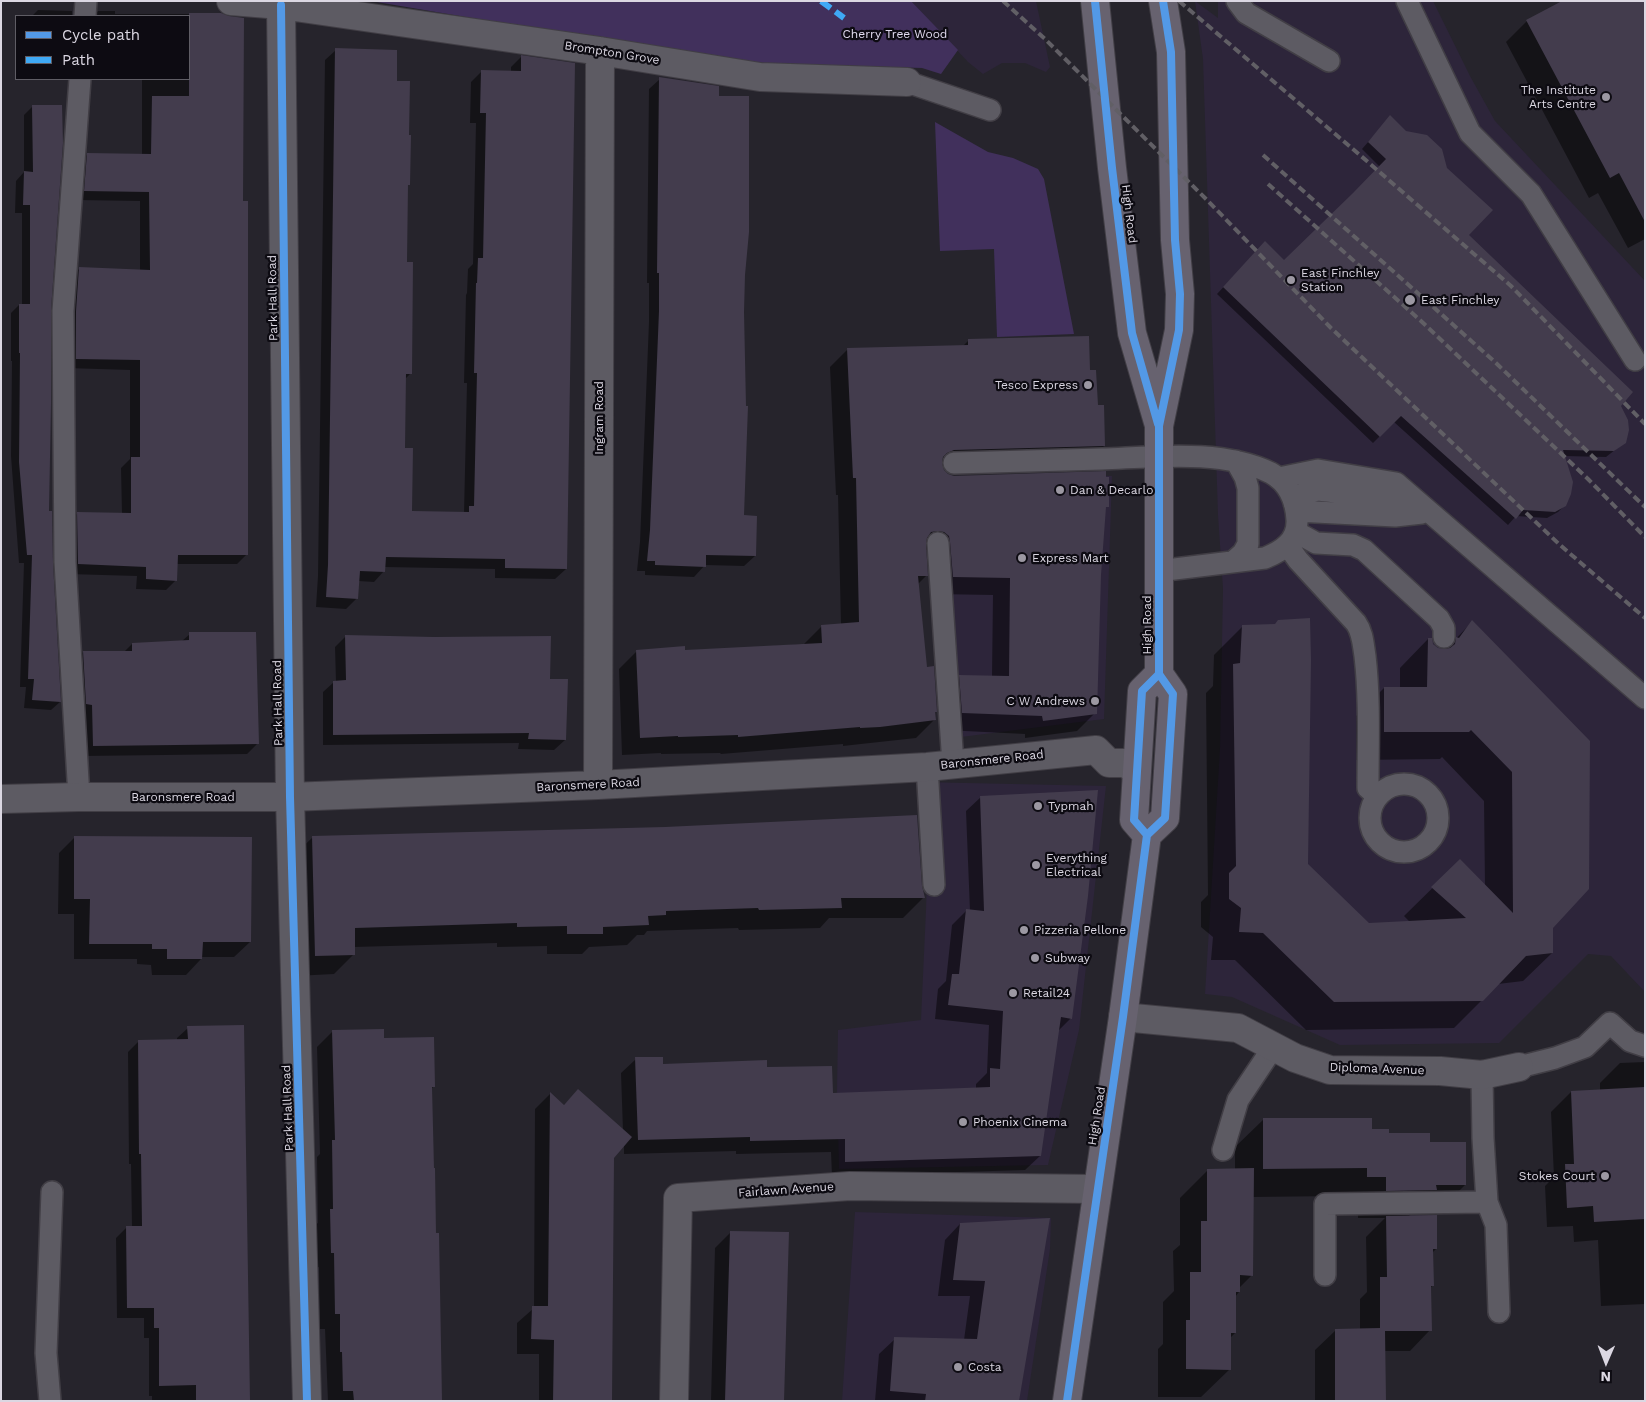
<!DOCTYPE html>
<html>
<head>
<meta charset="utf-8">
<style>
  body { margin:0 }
  #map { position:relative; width:1646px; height:1402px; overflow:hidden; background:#26242c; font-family:"Work Sans",sans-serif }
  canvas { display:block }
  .frame { position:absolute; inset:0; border:2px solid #dbd7e2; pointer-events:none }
  .legend { position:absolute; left:15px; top:15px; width:175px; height:65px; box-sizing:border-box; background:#0d0b12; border:1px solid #5f5d65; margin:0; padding:6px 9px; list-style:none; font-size:15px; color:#dbd7e2 }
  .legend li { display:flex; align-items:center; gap:10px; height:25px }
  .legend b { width:25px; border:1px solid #5f5d65 }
  .north { position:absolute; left:1581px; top:1337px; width:50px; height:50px; -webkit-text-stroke:4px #0d0b12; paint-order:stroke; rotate:181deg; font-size:14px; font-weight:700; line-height:20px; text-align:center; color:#dbd7e2 }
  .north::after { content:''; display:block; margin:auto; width:18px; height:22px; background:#dbd7e2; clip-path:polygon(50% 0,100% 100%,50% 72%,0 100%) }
</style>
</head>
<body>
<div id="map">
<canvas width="1646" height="1402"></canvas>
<div class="frame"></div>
<ul class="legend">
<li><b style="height:6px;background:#5399e6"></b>Cycle path</li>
<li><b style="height:6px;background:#3fa9f5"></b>Path</li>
</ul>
<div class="north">N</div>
</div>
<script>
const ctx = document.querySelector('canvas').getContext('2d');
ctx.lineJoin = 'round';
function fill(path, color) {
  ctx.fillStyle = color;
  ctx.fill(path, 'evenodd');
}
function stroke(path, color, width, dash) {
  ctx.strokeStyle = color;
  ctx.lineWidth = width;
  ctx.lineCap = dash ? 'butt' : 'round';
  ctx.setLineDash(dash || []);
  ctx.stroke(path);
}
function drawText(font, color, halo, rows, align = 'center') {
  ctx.font = font + ' "Work Sans",sans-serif';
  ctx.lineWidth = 4.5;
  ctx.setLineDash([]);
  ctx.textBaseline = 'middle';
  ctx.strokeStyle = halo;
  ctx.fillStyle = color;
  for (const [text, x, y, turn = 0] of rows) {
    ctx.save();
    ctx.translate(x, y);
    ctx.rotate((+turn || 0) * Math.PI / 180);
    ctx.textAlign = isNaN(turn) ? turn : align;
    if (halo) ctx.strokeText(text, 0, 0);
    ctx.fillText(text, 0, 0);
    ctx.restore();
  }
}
const built = new Path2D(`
  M911,1H1036L1050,67L1046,72L1025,63H1002L983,74L968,62Z
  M1195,1L1218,18V1H1433L1470,76L1495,121L1645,281V992L1611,956L1588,954L1499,1043L1340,1045L1232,997L1205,994L1220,748L1223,589L1218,515L1203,59Z
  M943,476H1112L1104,719L961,737Z
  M920,782L1106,786L1079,1030L1048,1165L839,1169L837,1091L838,1030L921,1020L926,910L927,876Z
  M855,1212L1051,1218L1050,1249L1027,1401H842Z`);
const green = new Path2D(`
  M371,1H911L958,50L941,74L922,68L732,62Z
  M935,122L988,152L1013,158L1038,169L1044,179L1074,334L997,337L994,249L940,251Z`);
const shadow = new Path2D(`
  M1564,1H1645V239L1628,248L1598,193L1589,198L1506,42L1527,21Z
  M38,10L72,11V16H32Z
  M98,11H115V14H221L242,202L247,554L237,564H176V580L166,590L136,589L137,576L68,574L67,523L78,513L122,514L121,468L130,459V370L66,368L69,279L79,269L140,271V201L75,200L77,164L88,154L142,155V79H189V16H93Z
  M336,50L409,184L407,186L406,264L410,374L405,379L404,449L411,512L464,513L467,383H464L466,295L467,293L468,269L473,264L476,123H470L471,82L481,72H511V67L521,57L566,569L555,579L495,578V569L384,567V571L374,582L358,581L357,598L346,609L316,607L318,576L325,60Z
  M660,79L744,275V407L742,517L755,556L744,566L705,565L694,577L645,575V571H637L640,542L649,322V283H647L649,89Z
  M32,107L49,310L48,512L60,702L51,710L24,708L26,687H20L24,563H19L11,456L12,361H11V313L19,305H22V213H15L16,181L24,172V115Z
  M1384,124L1467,235L1620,406L1625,442L1606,457L1564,456L1565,505L1558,512L1547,518L1516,516L1508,525L1394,422L1373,443L1217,294L1258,250L1284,262L1380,167L1362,149Z
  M969,340L1089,372L1104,446L1086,464L942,468L948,475L1107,506L1104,509L1100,575L1095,713L1077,731L1025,738V734L945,730L942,694L960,676H992L993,595L935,594L931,554L925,548L926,576L918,584L926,669L934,720L916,738L861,744L843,746V744L721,754L720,753L661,754V753L622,755L619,669L637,651L684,652L804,644L822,626L841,625L838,495H836L830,367L848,349L962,347Z
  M1472,622L1589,742L1551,928L1552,953L1523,981L1498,984L1454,1028L1306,1030L1235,960H1211L1213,937L1201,927V902L1208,895L1206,693L1213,686L1214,655L1243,626L1307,864L1369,924L1410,922L1404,916L1460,861L1485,886L1484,801L1442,757L1440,759L1356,760V716L1384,688H1400V668L1428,639L1438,649L1444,651Z
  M190,634L257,744L247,754L83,756L73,663L83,652H124L132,644L182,641Z
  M346,636L549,680L565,740L554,750L518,749L519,743L323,745V692L334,682H336L335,647Z
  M981,797L1071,1018L1058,1031L1040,1156L1025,1170L832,1176L831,1152L736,1154V1151L624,1154V1145L613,1158L611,1401H539V1354H517V1323L534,1308L535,1109L550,1094L563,1106L578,1091L623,1131L621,1073L636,1059L662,1065L766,1069L831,1094L976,1089V1084L987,1073L989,1025L935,1019L938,989L946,981L952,925L966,911H970L966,811Z
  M313,837L920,886L923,898L903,918H829L820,928L739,930L738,928L647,931L644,935H637L627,945L589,947L582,954H547V946L497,947V943L354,947V954L334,974L295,976L292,857Z
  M74,838L250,942L234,957H201V959L186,975H152L151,965L137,964V959H74V914H58L59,853Z
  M188,1028L249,1401H152V1396H149V1338H144V1318H117L116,1238L127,1227H132L131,1164H129L128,1052L139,1041L177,1040V1038Z
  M333,1031L383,1039L433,1087L431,1089L441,1401H328L325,1329H320L319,1267L316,1268L315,1225L318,1223L317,1157L320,1154L317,1047Z
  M1645,1062V1304L1601,1306L1598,1240L1574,1242L1573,1226L1547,1227L1545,1186L1554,1177L1551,1112L1571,1092L1600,1091V1083L1620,1063Z
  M1264,1119L1371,1130L1429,1143L1465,1185L1437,1213H1412L1408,1217L1436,1249L1432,1253L1433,1285L1430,1288V1330L1410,1351H1384L1385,1401H1315V1350L1336,1330H1360V1299L1367,1292L1366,1237L1385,1218H1358V1205L1339,1196L1253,1197L1252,1275L1239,1288V1292L1235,1297V1333L1230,1338V1369L1201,1397H1158V1349L1163,1344V1302L1174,1291L1173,1251L1180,1245V1198L1208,1170H1235V1147Z
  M1048,1219L1017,1401H875L879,1354L895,1339L964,1340L970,1296H938L945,1240L960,1224Z
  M731,1232L783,1401H711L715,1248Z`);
const building = new Path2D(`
  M1562,1H1645V222L1619,173L1610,178L1526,20Z
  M189,13H221L229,16L244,18L243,201H248V555H178L177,581L146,579V567L78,564L77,512L131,513V457H140V360L76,359V311L79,267L150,270L149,192L84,191L87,153L151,154L152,96H189Z
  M335,48L397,50V81H410L409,135H411L410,185H408L407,262H413L412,374H406L405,448H413L412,511L469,512V506H474L477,373H474L476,283H477L478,258H483L486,113H480L481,70L521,71V55L575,63L567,569L505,568V559L386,557L385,572L360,571L358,599L326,597L328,565Z
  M659,77L719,86V96H749V232L745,275L744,312L746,406H748L744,515L757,516L756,556L706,555V567L655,565V561H647L650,530L659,311V273H657Z
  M32,105H62L63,143L51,310V404L49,511H52L53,563L61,702L32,700L34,679H28L32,555H27L19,462L20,353H19V304H30V205H23L24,171L33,172Z
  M1390,115L1406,131L1427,135L1442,149L1447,168L1493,210L1469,235L1633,392L1621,406L1628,420L1629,430L1626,443L1614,451L1563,450L1573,482L1571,494L1566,506L1555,512L1523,510L1516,519L1401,416L1380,437L1223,287L1265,241L1284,260L1353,193L1386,159L1368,142Z
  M1089,336L1090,370H1096L1098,405H1104L1105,446L954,450L947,453L943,457L942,463L944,470L948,474L954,476L1106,471V477H1109V507H1106L1101,575L1097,714L1043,721L1042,716L962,713L959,675L1009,676L1010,578L953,577L950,542L949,536L944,532L938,531L931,532L927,538L926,544L928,576H918L927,667L934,666L937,712H935L936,720L880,727L860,728V727L738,737V735L678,737V736L640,738L636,650L685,646V650L822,643L821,625L859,622L856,478H853L847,348L968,345V339Z
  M1310,618L1311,660L1308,864L1369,923L1466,918L1431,887L1460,859L1513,913L1512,772L1471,730L1469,732H1384V687H1427L1428,638H1432L1433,644L1438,648L1444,649L1450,648L1455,644L1456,637L1459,638L1472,620L1590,741L1589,889L1553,928V953L1526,956L1483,1001L1334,1002L1263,933L1239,932L1241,908L1229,899V873L1236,866L1233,664L1240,663L1242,625L1275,624L1278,620Z
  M189,632H256L259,744L93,746L92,705L86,704L83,651H132V643L189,640Z
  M345,635L434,637L551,636L550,679H568L566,740L528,739L529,733L333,735V681L346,680Z
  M1098,790L1088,896L1072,1019L1061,1017L1041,1156L845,1162V1139L750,1141V1137L638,1140L635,1057H663V1064L767,1060V1067L832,1066L833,1093L990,1087V1068L1000,1069L1003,1011L948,1005L952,974H959L966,909L984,911L980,796Z
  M917,815L922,886L925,898H841L842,908L759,910L758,908L666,911V915L648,916L649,925L603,927V934H567V926L517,927V923L355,928V955L315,956L312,836L665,827Z
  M74,836L252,837L251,942H203L202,959H167V949H152V944H89L90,899H74Z
  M244,1025L250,1401H196V1385L159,1386V1328H154V1308H127L126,1226H142L141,1154H139L138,1040L188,1039L187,1026Z
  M384,1029V1038L434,1037L435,1087H432L434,1168H435L436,1233H439L442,1401H354L353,1391H343L342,1352H340V1314H335L334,1253H331L330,1209H333L332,1140H335L332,1030Z
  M1645,1087V1219L1594,1222L1593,1206L1567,1208L1565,1164H1574L1571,1091Z
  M578,1089L632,1137L614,1158L612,1401H553L554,1340L531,1339L532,1306H548L550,1092L564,1105Z
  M1263,1118H1372V1129H1389V1133H1430V1142H1466V1185H1436L1437,1190L1386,1191V1177H1367V1168L1263,1169Z
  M1254,1168L1253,1276L1240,1275V1292H1236V1333H1231V1370L1186,1369V1320H1190V1272H1201V1221H1207V1169Z
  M1437,1215V1249H1433L1434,1286H1431L1432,1331H1385L1386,1401H1335V1329L1380,1328V1277H1387L1386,1216Z
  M1050,1218L1019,1401H925L926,1394L890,1391L894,1337L977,1339L985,1281L953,1280L960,1223Z
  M730,1231L789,1232L784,1401H725Z`);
const service = new Path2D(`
  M1237,1L1246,13L1329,61
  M1407,1L1470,133L1531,194L1635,360
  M85,16L86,1
  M907,82L990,110
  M954,463C1004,462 1053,460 1102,459C1155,457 1222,449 1271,473C1289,483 1296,501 1297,520C1298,541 1282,551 1265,558L1158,571
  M1279,478L1318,470L1396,483L1645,698
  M1294,503L1305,493L1318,490L1355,494L1391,500L1420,509
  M1296,511L1395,516L1422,513
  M1296,532L1316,543L1353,545L1364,550L1439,619L1444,628V637
  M938,543L953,764
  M1288,546L1298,560L1356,623C1363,633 1363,644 1365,656C1370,699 1368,744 1368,788L1377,796
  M1234,561L1243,553L1248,544V488L1245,477L1236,461
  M927,767L934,885
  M1370 818a34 34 0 1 1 68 0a34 34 0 1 1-68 0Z
  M79,797L65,562L63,311L80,79
  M1519,1067L1555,1058L1585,1047L1610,1023L1630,1041L1645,1046
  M1223,1150L1238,1100L1274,1046
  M1487,1202L1496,1225L1499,1312
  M1325,1275V1204L1487,1202L1483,1138L1482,1075
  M50,1401L46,1353L52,1192`);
const minor = new Path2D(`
  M231,1L281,5L600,51L760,77L907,82
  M281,5L290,797L307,1401
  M598,785L600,51
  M1,799L79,797H290L598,785L927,767L1096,750L1109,763H1124L1136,769
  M1123,1017L1238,1028L1295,1058L1330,1070L1440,1071L1482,1075L1519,1067
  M674,1401L678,1198L850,1186L1097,1189`);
const primary = new Path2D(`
  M1095,1L1112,168L1132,333L1158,422
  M1147,835L1134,820L1142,691L1159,674
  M1067,1401L1123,1017L1147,835L1165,818L1173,694L1159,674V426L1179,330L1180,294L1175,240L1171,52L1163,1`);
const rail = new Path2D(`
  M1003,1L1045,39L1208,201L1331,328L1560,545L1645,618
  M1179,1L1361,156L1511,286L1645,424
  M1263,155L1496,363L1645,507
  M1268,184L1421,321L1588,479L1645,537`);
const quiet = new Path2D(`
  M821,1L844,18`);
const cycleway = new Path2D(`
  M1095,1L1112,168L1132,333L1158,424
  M281,5L290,797L307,1401
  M1147,835L1134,820L1142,691L1159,674
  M1067,1401L1123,1017L1147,835L1165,818L1173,694L1159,674V426L1179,330L1180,294L1175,240L1171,52L1163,1`);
const markers = [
  [1606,97,5,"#9c98a2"],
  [1291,280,5,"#9c98a2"],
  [1410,300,6,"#9c98a2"],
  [1088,385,5,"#9c98a2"],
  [1060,490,5,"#9c98a2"],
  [1022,558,5,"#9c98a2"],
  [1095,701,5,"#9c98a2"],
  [1038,806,5,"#9c98a2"],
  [1036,865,5,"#9c98a2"],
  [1024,930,5,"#9c98a2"],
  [1035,958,5,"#9c98a2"],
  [1013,993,5,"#9c98a2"],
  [963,1122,5,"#9c98a2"],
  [1605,1176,5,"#9c98a2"],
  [958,1367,5,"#9c98a2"]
];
const parkNames = [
  ["Cherry Tree Wood",895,34]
];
const streetNames = [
  ["Brompton Grove",612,53,9],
  ["High Road",1129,214,83],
  ["Park Hall Road",273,298,-91],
  ["Ingram Road",599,418,-90],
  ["High Road",1147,625,-90],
  ["Park Hall Road",278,703,-91],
  ["Baronsmere Road",992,760,-6],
  ["Baronsmere Road",588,785,-3],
  ["Baronsmere Road",183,797],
  ["Diploma Avenue",1377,1069,2],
  ["Park Hall Road",288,1108,-92],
  ["High Road",1097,1116,-81],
  ["Fairlawn Avenue",786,1190,-4]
];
const poiNames = [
  ["The Institute",1596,90,"right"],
  ["Arts Centre",1596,104,"right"],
  ["East Finchley",1301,273],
  ["Station",1301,287],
  ["East Finchley",1421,300],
  ["Tesco Express",1078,385,"right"],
  ["Dan & Decarlo",1070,490],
  ["Express Mart",1032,558],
  ["C W Andrews",1085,701,"right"],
  ["Typmah",1048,806],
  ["Everything",1046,858],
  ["Electrical",1046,872],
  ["Pizzeria Pellone",1034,930],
  ["Subway",1045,958],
  ["Retail24",1023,993],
  ["Phoenix Cinema",973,1122],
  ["Stokes Court",1595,1176,"right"],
  ["Costa",968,1367]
];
fill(built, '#2d253a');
fill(green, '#41305c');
fill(shadow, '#0007');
fill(building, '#433c4d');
stroke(service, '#413e45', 24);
stroke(minor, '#413e45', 30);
stroke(primary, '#413e45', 30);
stroke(service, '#5d5b63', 21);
stroke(minor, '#5d5b63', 28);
stroke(primary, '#67626f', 28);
stroke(rail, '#615f65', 4, [8, 4]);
stroke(quiet, '#3fa9f5', 6, [12, 6]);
stroke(cycleway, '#5399e6', 8);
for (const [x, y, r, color] of markers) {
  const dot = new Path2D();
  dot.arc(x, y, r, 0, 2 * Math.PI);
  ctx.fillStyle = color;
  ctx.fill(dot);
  stroke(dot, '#0d0b12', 2);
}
drawText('12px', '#e2dbf0', '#0d0b12', parkNames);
drawText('12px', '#dbd7e2', '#0d0b12', streetNames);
drawText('12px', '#dbd7e2', '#0d0b12', poiNames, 'left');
</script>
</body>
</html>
